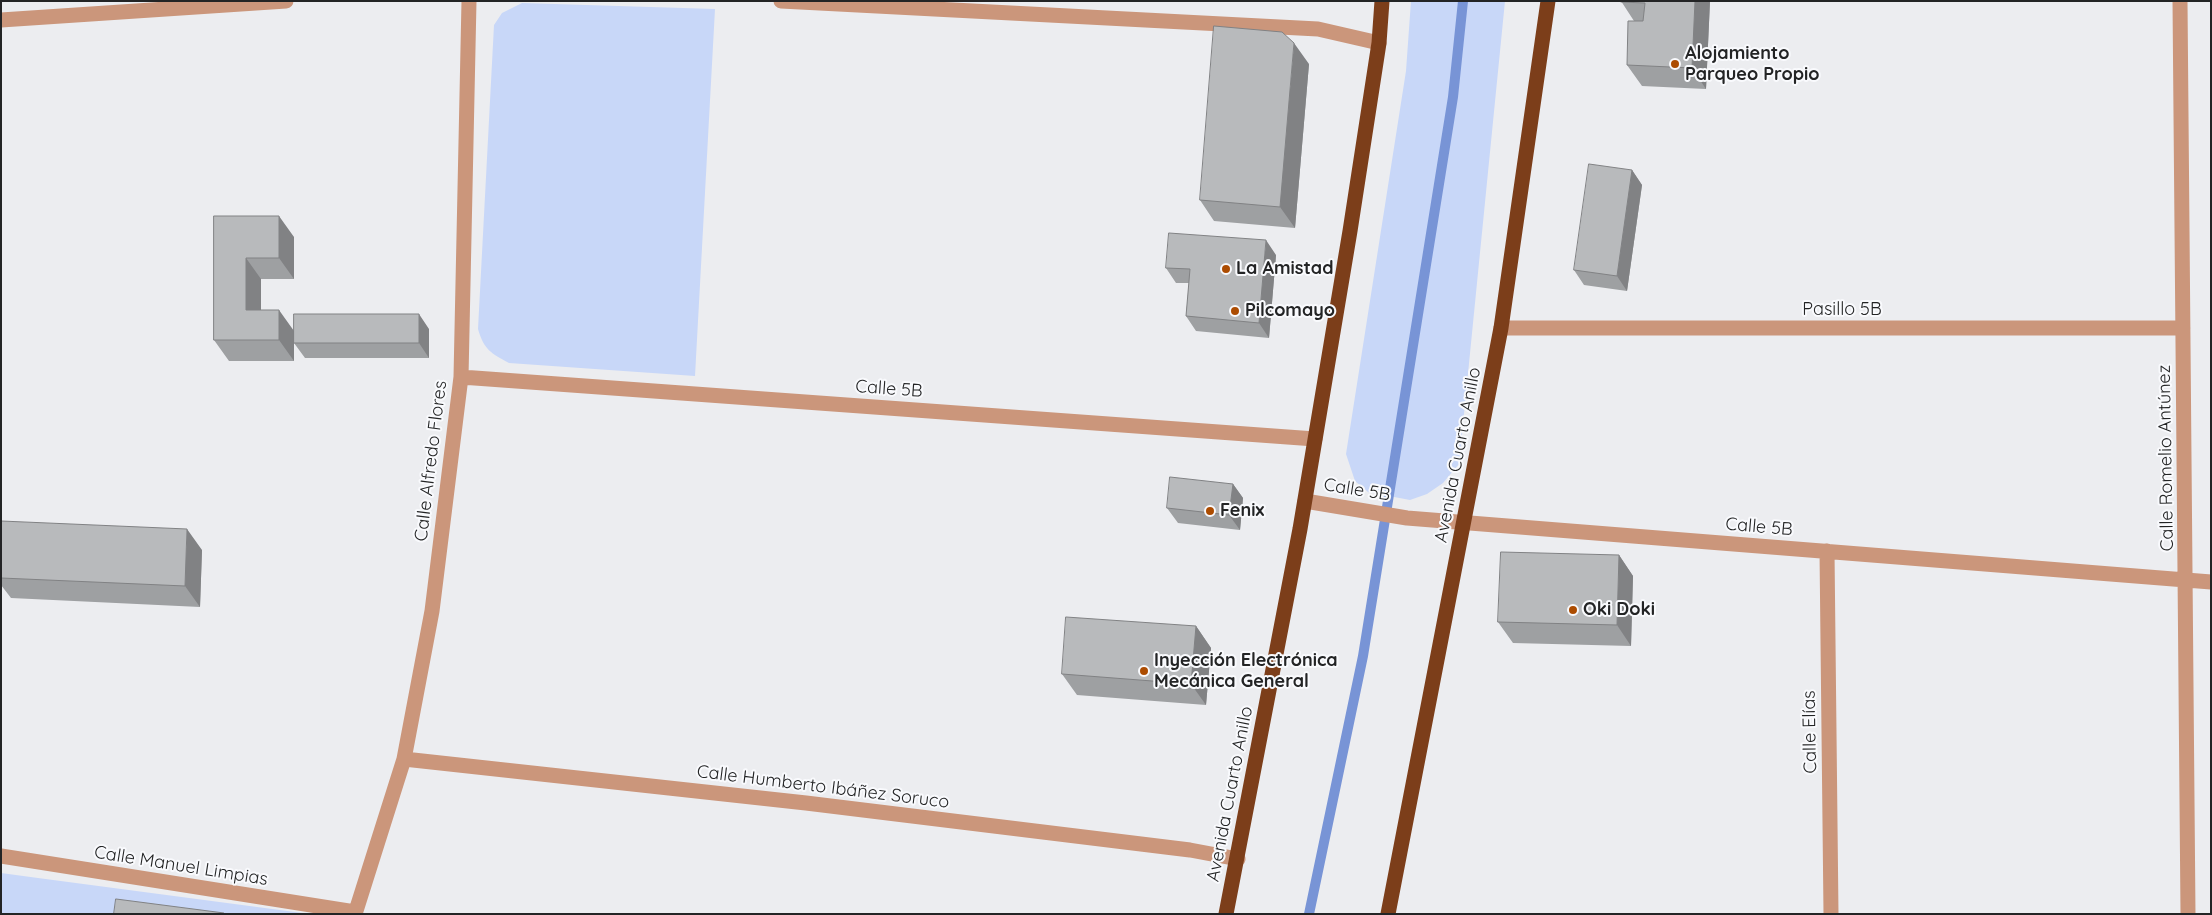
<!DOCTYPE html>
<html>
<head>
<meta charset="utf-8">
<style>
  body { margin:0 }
  #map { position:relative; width:2212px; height:915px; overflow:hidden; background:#ecedf0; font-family:Quicksand,sans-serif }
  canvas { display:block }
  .frame { position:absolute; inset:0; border:2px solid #232425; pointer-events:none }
</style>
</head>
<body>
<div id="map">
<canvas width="2212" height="915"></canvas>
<div class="frame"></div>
</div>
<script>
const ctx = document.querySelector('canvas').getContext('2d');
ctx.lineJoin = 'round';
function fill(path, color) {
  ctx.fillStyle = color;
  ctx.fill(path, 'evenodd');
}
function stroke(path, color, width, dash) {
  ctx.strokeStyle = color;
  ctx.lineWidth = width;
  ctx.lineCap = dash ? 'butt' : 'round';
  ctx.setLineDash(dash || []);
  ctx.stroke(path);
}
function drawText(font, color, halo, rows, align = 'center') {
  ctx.font = font + ' Quicksand,sans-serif';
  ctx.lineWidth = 4;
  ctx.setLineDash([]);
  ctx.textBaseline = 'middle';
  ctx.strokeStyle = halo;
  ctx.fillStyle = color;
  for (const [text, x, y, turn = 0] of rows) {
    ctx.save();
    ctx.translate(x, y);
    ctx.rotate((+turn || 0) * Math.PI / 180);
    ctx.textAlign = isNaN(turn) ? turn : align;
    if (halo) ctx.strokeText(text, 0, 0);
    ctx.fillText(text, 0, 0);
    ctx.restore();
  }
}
const green = new Path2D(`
  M1411,1H1505L1459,464L1443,483L1427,494L1410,500L1368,492L1355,481L1346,454L1406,71Z
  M522,3L715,9L695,376L509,363C491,353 484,350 478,329L494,25L502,13Z
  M1,873L38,878L310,914H1Z`);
const stream = new Path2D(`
  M1309,914L1363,656L1453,97L1463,1`);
const minor = new Path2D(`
  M781,1L1318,29L1379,43
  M2180,1L2188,914
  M1,20L286,1
  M1501,328H2183
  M461,377L1315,439
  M1305,501L1407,518L2211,582
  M1827,551L1831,914
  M404,759L806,803L1190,850L1238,859
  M1,856L355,912
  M355,914L404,759L432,611L461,377L469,1`);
const highway = new Path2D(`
  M1226,914L1300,529L1350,231L1379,43L1382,1
  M1388,914L1501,328L1548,1`);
const wall = new Path2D(`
  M1621,1H1710L1706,89L1642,86L1627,65L1634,21Z
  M1309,64L1295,228L1214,221L1200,200Z
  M1632,170L1642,185L1627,291L1584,285L1574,270Z
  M214,216L294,237V279H261V310L294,331V361H229L214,340Z
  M1276,255L1269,338L1196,331L1186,316L1189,283H1176L1166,268Z
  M429,329V358H305L294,343Z
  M1233,484L1243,498L1240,530L1178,523L1167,508Z
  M1,521L202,550L200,607L11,598L1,585Z
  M1619,555L1633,576L1631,646L1513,643L1498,622Z
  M1196,626L1211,648L1206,705L1077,695L1062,674Z`);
const shadedWall = new Path2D(`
  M1695,1H1710L1706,89L1692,68Z
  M1294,43L1309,64L1295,228L1280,207Z
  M1632,170L1642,185L1627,291L1617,276Z
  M279,216L294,237V279L279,258Z
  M1266,240L1276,255L1269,338L1259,323Z
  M246,258L261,279V331L246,310Z
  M279,310L294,331V361L279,340Z
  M419,314L429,329V358L419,343Z
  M1233,484L1243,498L1240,530L1229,515Z
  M187,529L202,550L200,607L185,586Z
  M1619,555L1633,576L1631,646L1617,625Z
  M1196,626L1211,648L1206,705L1191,684Z`);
const building = new Path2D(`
  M1621,1H1695L1692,68L1627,65L1628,21H1643L1645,3L1621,2Z
  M1214,26L1282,32L1294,43L1280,207L1200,200Z
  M1589,164L1632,170L1617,276L1574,270Z
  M214,216H279V258H246V310H279V340H214Z
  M1169,233L1266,240L1259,323L1186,316L1190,269L1166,268Z
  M294,314H419V343H294Z
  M1170,477L1233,484L1229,515L1167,508Z
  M1,521L187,529L185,586L1,578Z
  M1501,552L1619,555L1617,625L1498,622Z
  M1066,617L1196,626L1191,684L1062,674Z
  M116,899L224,913V914H114Z`);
const markers = [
  [1675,64,5,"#ac4c01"],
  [1226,269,5,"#ac4c01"],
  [1235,311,5,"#ac4c01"],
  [1210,511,5,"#ac4c01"],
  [1573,610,5,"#ac4c01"],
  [1144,671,5,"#ac4c01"]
];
const poiNames = [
  ["Alojamiento",1685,54],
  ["Parqueo Propio",1685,75],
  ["La Amistad",1236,269],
  ["Pilcomayo",1245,311],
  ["Fenix",1220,511],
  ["Oki Doki",1583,610],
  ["Inyección Electrónica",1154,661],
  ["Mecánica General",1154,682]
];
const streetNames = [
  ["Pasillo 5B",1842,310],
  ["Calle 5B",889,389,4],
  ["Avenida Cuarto Anillo",1458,455,-79],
  ["Calle Romelio Antúnez",2166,458,-91],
  ["Calle Alfredo Flores",431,461,-83],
  ["Calle 5B",1357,490,9],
  ["Calle 5B",1759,527,5],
  ["Calle Elías",1810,732,-91],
  ["Calle Humberto Ibáñez Soruco",823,787,7],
  ["Avenida Cuarto Anillo",1230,794,-79],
  ["Calle Manuel Limpias",181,866,9]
];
fill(green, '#c8d7f8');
stroke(stream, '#7894d6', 10);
stroke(minor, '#cb967b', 15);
stroke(highway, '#7c3e1a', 15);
fill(wall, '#9ea0a2');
fill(shadedWall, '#818284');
fill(building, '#b8babc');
stroke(building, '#818284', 1);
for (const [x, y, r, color] of markers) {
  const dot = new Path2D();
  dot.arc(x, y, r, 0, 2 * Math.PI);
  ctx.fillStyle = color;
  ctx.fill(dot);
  stroke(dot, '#f9fafd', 2);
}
drawText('bold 18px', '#232425', '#f9fafd', poiNames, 'left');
drawText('18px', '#232425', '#f9fafd', streetNames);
</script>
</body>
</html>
